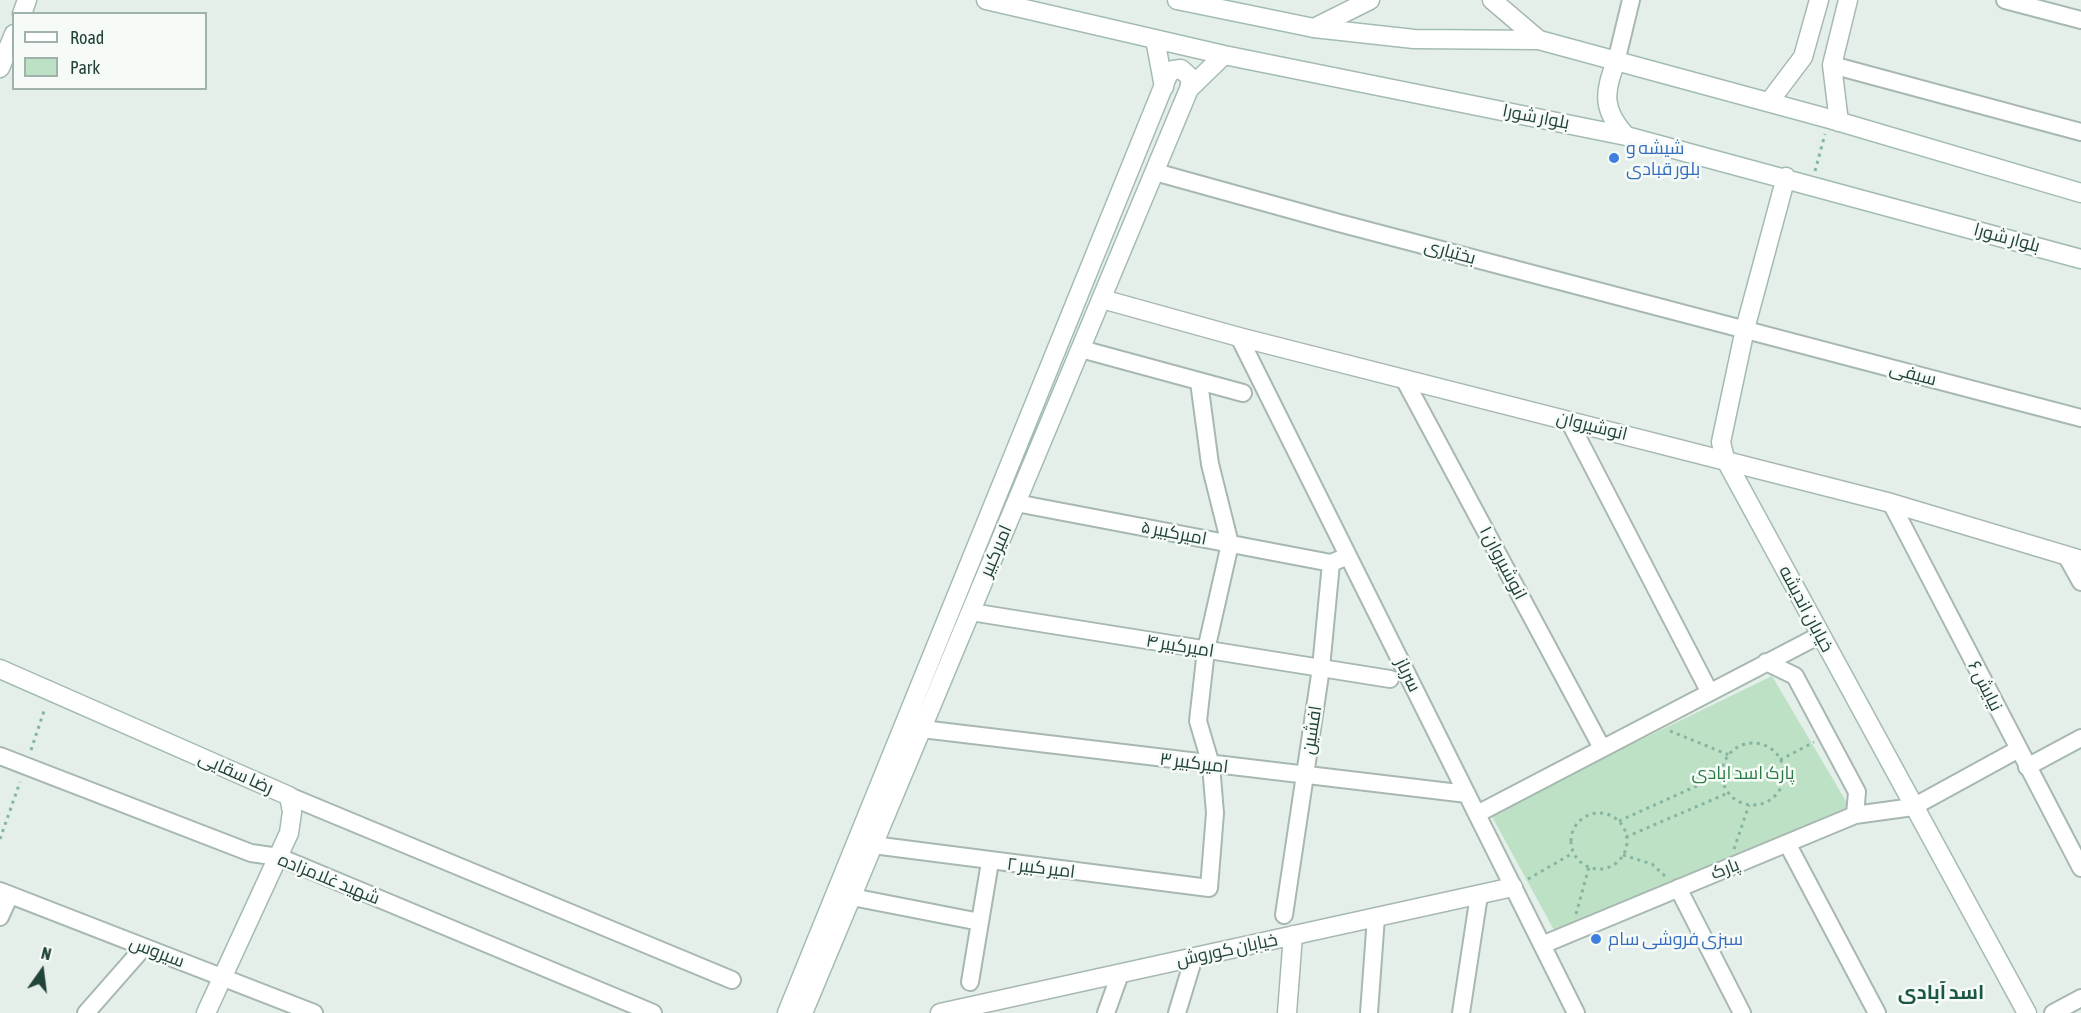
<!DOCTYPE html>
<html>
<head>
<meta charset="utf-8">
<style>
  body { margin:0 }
  #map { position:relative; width:2081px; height:1013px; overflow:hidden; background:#e5efea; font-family:"Asap Condensed",sans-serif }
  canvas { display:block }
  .legend { position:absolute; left:12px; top:12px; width:195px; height:78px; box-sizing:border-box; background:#f6fbf8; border:2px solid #a1b1ab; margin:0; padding:8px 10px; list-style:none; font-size:18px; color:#224338 }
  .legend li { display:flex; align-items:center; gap:12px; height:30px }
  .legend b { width:30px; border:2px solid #a1b1ab }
  .north { position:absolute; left:12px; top:941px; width:60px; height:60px; -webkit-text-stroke:4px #f6fbf8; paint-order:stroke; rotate:14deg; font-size:16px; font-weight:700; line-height:24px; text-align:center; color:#224338 }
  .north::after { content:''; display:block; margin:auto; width:21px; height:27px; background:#224338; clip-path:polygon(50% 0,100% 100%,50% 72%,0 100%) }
</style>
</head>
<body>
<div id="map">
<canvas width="2081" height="1013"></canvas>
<ul class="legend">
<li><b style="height:8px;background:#fff"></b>Road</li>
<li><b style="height:16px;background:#bde1c5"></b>Park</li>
</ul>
<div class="north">N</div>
</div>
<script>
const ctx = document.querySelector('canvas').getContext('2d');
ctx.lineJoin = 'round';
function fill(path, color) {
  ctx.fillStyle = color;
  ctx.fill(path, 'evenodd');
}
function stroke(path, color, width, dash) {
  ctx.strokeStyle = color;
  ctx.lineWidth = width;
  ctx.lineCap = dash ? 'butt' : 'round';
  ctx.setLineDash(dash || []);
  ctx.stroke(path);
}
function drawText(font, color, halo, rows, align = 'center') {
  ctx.font = font + ' "Asap Condensed",Cairo,sans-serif';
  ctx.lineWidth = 5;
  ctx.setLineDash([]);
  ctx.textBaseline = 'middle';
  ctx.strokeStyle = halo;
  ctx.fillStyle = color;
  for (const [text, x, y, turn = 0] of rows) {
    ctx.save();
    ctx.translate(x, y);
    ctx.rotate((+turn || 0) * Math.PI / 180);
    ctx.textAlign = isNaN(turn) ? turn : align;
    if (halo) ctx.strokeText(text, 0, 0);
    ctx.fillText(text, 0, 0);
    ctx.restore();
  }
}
const green = new Path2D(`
  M1772,676L1850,808L1554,930L1490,813Z`);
const path = new Path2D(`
  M1815,171L1825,134
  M1670,731L1729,755
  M1722 774a31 31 0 1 1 62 0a31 31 0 1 1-62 0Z
  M31,750L45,708
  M1780,760L1814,742
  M1571 841a28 28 0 1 1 56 0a28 28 0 1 1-56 0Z
  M1619,821L1721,775
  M1626,837L1728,793
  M0,839L20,782
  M1734,849L1749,805
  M1623,855L1652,864L1666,877
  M1528,879L1573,853
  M1576,914L1589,867`);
const minor = new Path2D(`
  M2005,0L2081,20
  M1616,62L1631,0
  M1832,65L2081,132
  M1155,172L1339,223L2081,418
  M1239,337L1576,1013
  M1081,349L1243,393
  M1404,379L1602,748
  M1569,421L1709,691
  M1016,503L1331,563
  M1891,503L2081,868
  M2067,557L2081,582
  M971,612L1390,679
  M1766,662L1795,676L1857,792L1855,815
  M922,729L1467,794
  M0,756L251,853L279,857L653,1013
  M2027,767L2081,738
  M289,796L732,980
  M1477,814L1820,635
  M873,845L1209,888L1215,813L1211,765L1198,721L1206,650L1230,544L1210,464L1199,382
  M1788,845L1877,1013
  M1678,888L1742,1013
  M0,891L314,1013
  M852,897L980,922
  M1284,915L1321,668L1331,563L1348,556
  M0,917L10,895
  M1542,945L1855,815L1913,807L2017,750
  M970,982L990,862
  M86,1013L144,947
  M1106,1013L1120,974
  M1177,1013L1194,957
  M1369,1013L1376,917
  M1461,1013L1479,895
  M2053,1013L2081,998`);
const tertiary = new Path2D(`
  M1492,0L1539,40
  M1314,28L1370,0
  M1769,102L1803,57L1819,0
  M1839,122L1832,65L1848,0
  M1102,299L1239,337L1891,503L2081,560
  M940,1013L1513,887
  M1287,1013L1293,935`);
const secondary = new Path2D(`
  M986,0L1224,55L1626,136L2081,259
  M1177,0L1314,28L1414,39L1539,40L1830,119L2081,193
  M22,14L27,0
  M1155,39L1164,87
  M1616,62C1603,93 1603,111 1626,136
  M0,68L14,34
  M1189,89L1224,55
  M1786,177L1745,329L1721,442L1725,459L2027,1013
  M0,669L289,796L292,812L289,833L206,1013
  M787,1013L1168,75L1173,70L1181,69L1191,78L1189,89L803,1013`);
const markers = [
  [1614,158,6,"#3f7fe0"],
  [1596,939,6,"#3f7fe0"]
];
const streetNames = [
  ["بلوار شورا",1536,117,11],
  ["بلوار شورا",2007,238,15],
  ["بختیاری",1450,252,15],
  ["سیفی",1913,374,15],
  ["انوشیروان",1592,426,14],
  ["امیرکبیر ۵",1174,533,11],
  ["امیرکبیر",996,551,-67],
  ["انوشیروان ۱",1503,563,62],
  ["خیابان اندیشه",1806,609,62],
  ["امیرکبیر ۴",1180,646,9],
  ["سرباز",1408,675,64],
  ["نیایش ۶",1985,686,63],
  ["افشین",1312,730,-81],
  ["امیرکبیر ۳",1194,763,7],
  ["رضا سقایی",236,773,24],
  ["امیر کبیر ۲",1041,868,7],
  ["پارک",1725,869,-21],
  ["شهید غلامزاده",329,879,22],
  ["خیابان کوروش",1227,950,-12],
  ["سیروس",157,952,21]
];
const shopNames = [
  ["شیشه و",1626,148],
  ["بلور قبادی",1626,169],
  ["سبزی فروشی سام",1608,939]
];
const parkNames = [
  ["پارک اسد ابادی",1743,773]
];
const neighbourhoodNames = [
  ["اسد آبادی",1941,993]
];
fill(green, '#bde1c5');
stroke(minor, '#a7b8b1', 20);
stroke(tertiary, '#a7b8b1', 21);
stroke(secondary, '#a3bcb1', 21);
stroke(path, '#84b5a2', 3, [3, 4.5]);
stroke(minor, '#fff', 16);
stroke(tertiary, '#fff', 18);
stroke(secondary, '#fff', 18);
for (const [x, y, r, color] of markers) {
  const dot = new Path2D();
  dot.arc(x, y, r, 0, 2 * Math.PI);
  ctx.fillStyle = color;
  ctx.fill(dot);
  stroke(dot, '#f6fbf8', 2);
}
drawText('18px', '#224338', '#f6fbf8', streetNames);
drawText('18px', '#366cbe', '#f6fbf8', shopNames, 'left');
drawText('18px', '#297d44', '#f6fbf8', parkNames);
drawText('bold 20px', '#1c5745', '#f6fbf8', neighbourhoodNames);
</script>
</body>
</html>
